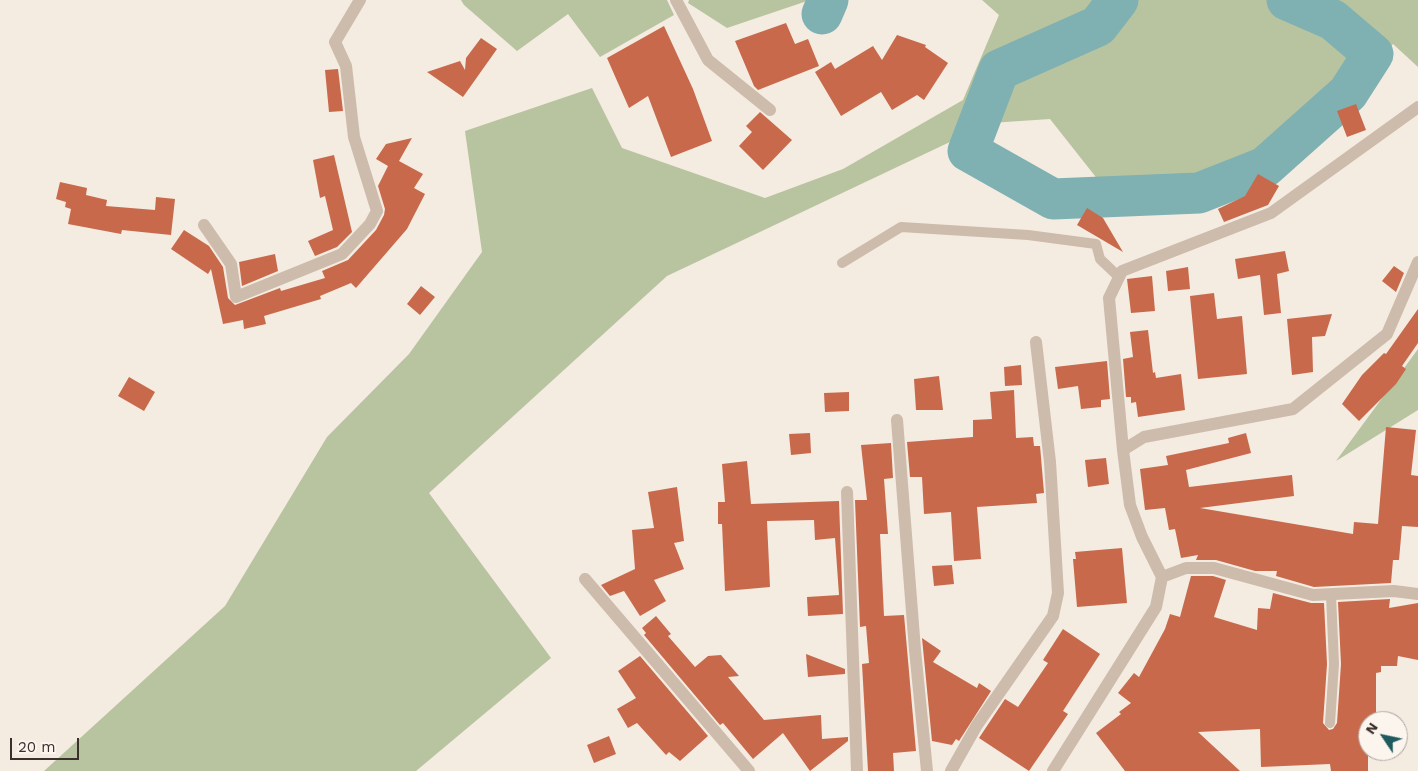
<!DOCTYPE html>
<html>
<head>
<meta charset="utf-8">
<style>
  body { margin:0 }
  #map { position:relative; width:1418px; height:771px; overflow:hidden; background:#f4ebe1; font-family:"Work Sans",sans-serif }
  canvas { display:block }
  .north { position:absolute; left:1358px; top:711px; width:50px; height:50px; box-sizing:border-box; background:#fbf5ee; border:1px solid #aea6a0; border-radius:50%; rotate:304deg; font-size:14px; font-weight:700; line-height:20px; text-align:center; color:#3b302b }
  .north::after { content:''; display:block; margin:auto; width:18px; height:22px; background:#1f5a5e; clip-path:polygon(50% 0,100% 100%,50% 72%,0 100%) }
  .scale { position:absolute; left:10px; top:738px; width:69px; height:22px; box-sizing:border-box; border:2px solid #3b302b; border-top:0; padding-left:6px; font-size:15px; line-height:18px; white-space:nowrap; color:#3b302b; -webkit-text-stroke:4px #fbf5ee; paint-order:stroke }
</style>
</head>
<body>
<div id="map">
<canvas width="1418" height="771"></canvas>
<div class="north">N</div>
<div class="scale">20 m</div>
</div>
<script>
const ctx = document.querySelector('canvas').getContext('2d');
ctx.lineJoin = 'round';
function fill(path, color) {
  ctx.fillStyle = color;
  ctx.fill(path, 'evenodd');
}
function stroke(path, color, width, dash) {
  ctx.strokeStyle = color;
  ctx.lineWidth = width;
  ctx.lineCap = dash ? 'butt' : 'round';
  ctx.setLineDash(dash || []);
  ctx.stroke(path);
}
const green = new Path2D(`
  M461,0H667L674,15L600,57L568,14L517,51L464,5Z
  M689,0H810L727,28L688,3Z
  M982,0H1418V67L1393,44L1304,152L1208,200L1116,210L1095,176L1050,119L990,123L667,276L429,493L551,658L416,771H44L225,606L327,437L409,354L482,252L465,131L592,88L622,148L765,198L843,169L963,100L999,15Z
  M1418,349V410L1336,461Z`);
const river = new Path2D(`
  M1118,0L1098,26L999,70L968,151L1053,199L1199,193L1265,167L1348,93L1373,54L1333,20L1287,0
  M822,14L828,0`);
const building = new Path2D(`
  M786,23L795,44L808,39L819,66L758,90L754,86L735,41Z
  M664,26L693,89L712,141L671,157L648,96L629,108L607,58Z
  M897,35L926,45L925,47L948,63L924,100L917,95L892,110L881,92L841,116L815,72L831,62L835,69L873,46L882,60Z
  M481,38L497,49L463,97L427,72L460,61L465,70L466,58Z
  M338,69L343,111L329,112L325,70Z
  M1356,104L1366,130L1347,137L1337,111Z
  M760,112L792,140L763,170L739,146L752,132L746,126Z
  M412,138L399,161L423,174L414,188L425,194L407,229L356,288L351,283L320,296L321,299L264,316L266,324L244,329L243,320L223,324L211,269L208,274L171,249L184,230L209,246L223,267L228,298L235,305L280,288L281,291L325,278L322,271L348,260L376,230L384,215L385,209L378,186L388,166L376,159L386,144Z
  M334,155L352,232L337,247L315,256L308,241L333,230L325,196L320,198L313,160Z
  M1258,174L1279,186L1268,205L1224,222L1218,209L1245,196Z
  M60,182L87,188L86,195L107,200L106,206L155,210L156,197L175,199L171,235L122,230L121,234L68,224L71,209L65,207L66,202L56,199Z
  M1087,208L1103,218L1123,252L1077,225Z
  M1285,251L1289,271L1277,274L1281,313L1264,315L1260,275L1238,279L1235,259Z
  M275,254L278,271L242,286L239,262Z
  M1394,266L1404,273L1396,292L1382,281Z
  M1188,267L1190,289L1168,291L1166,271Z
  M1152,276L1155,311L1131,313L1127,279Z
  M421,286L435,297L420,315L407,304Z
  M1214,293L1217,319L1242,316L1247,374L1198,379L1190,296Z
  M1418,309V343L1402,366L1406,369L1396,384L1359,421L1342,404L1362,375L1384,353L1386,354Z
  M1332,314L1325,336L1312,337L1313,372L1292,375L1287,319Z
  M1148,330L1153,373L1155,372L1156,378L1181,374L1185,410L1138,417L1136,402L1131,403V397H1126L1123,359L1133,357L1130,332Z
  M1107,361L1110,399L1101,400V407L1081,409L1078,386L1058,389L1055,367Z
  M1021,365L1022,385L1005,386L1004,367Z
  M939,376L943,410H916L914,379Z
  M129,377L155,392L144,411L118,396Z
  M1014,390L1016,438L1033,437L1034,446H1040L1044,493L1036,494L1037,503L977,507L981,559L954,561L951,512L924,514L922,477H910L907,442L973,437V420L992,419L990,392Z
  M849,392V411L825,412L824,393Z
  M1386,427L1416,430L1411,475L1418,476V527L1402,526L1399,560H1393L1391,583L1314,587L1276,576L1277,571H1255L1216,560H1196L1198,555L1181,558L1175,529L1169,530L1165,508L1145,510L1140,469L1168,465L1166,456L1229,443L1228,438L1246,433L1251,453L1186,470L1189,487L1292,475L1294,496L1200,508L1353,534L1354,522L1378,524Z
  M810,433L811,453L791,455L789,434Z
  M891,443L893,478L884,479L888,534H880L884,616L904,615L916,751L893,753L894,771H868L862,664L869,663L866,626L860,627L855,500H867L861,445Z
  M1106,458L1109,484L1088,487L1085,460Z
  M747,461L751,504L839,501L843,614L808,616L807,597L839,595L835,538L815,540L814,520L767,521L770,587L725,591L722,524H718V502H725L722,464Z
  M677,487L684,541L674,543L684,569L654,580L666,601L640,616L624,591L610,596L601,585L635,569L632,530L654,528L648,492Z
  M1122,548L1127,603L1077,607L1073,559H1076L1075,552Z
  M952,565L954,584L934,586L932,566Z
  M1191,576H1213L1226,580L1214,617L1257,630L1258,608L1270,609L1273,593L1311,603H1324L1327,664L1323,723L1329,730L1333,729L1337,723L1341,664L1338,602L1390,599L1389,608L1418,603V660L1398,656L1397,666H1381V672L1376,673V718H1368V771H1331L1330,764L1261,767L1260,729L1198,732L1240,771H1125L1096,733L1121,714L1119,712L1131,703L1118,693L1134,673L1139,677L1165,629L1170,614L1180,617Z
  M656,616L671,634L668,636L695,667L708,656L721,655L739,676L728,677L764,720L821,715L822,739L848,737V741L810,771L783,733L753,759L723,723L720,725L644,635L646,633L642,628Z
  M1063,629L1100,654L1063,711L1068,714L1029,771L979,738L1005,699L1018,707L1048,663L1043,660Z
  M922,638L941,651L933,662L977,688L979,683L991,691L959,741L956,739L952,745L932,741Z
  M806,654L845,669V674L808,677Z
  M640,656L708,736L680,761L669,752L666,755L637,723L628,728L617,709L636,698L618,671Z
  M609,736L616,754L594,763L587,745Z`);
const lane = new Path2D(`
  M842,263L901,227L1028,235L1096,244L1100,259L1119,277
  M1330,723L1334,664L1331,595`);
const street = new Path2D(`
  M676,0L708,60L770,110
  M204,225L231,264L236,297L342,254L370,224L377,211L354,137L346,66L335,42L360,0
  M897,420L915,650L927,771
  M1123,450L1109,298L1122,271L1271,213L1418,107
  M847,492L857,771
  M1162,577L1186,568H1214L1313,595L1394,591L1418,594
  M585,579L749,771
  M951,771L977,725L1053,616L1058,593L1050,462L1036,342
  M1053,771L1156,607L1162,577L1142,537L1130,505L1123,450L1144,437L1293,409L1387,334L1418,262`);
fill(green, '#b8c4a0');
stroke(river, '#7fb0b2', 41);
fill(building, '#c8694b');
stroke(lane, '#cdbbac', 10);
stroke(street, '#cdbbac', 12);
</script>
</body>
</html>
